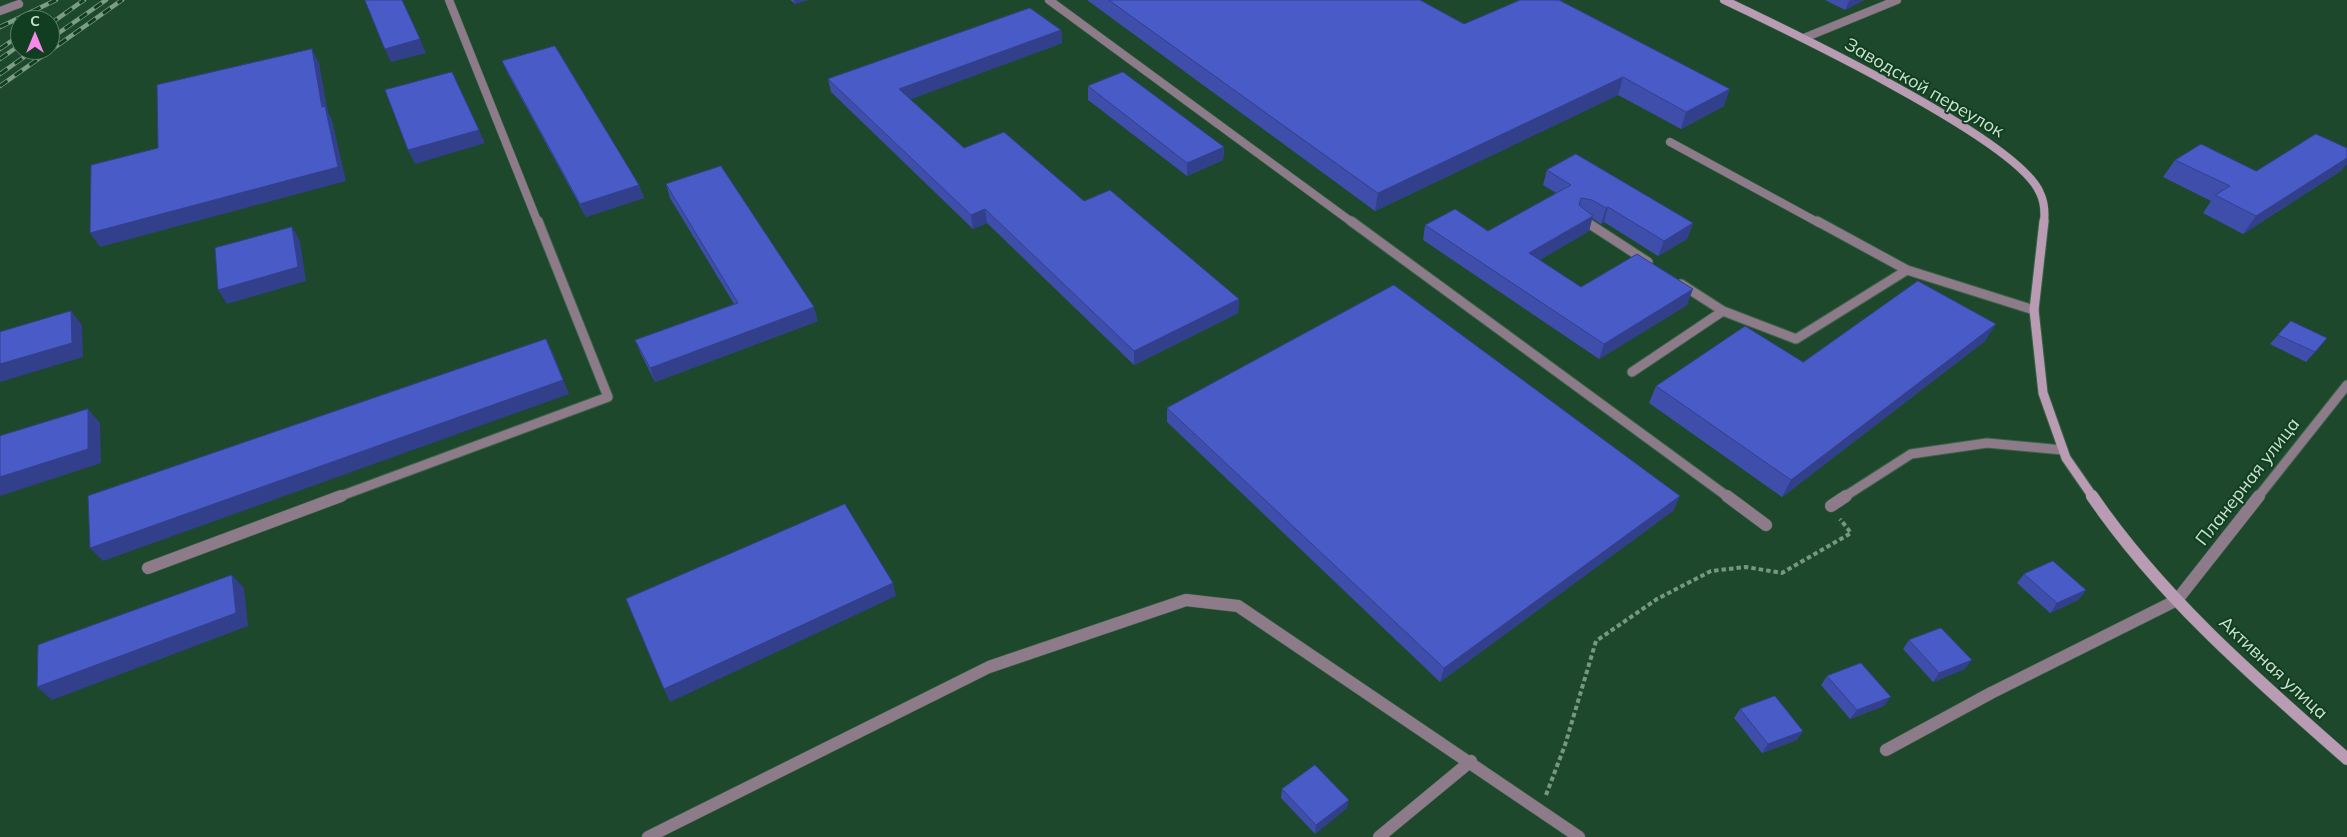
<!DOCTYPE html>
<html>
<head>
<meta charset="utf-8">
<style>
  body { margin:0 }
  #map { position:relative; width:2347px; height:837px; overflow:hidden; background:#1d482b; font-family:Mulish,sans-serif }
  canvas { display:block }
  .north { position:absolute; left:10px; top:10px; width:50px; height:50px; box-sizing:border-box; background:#113e21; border:1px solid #5c8067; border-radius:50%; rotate:0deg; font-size:14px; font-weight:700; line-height:20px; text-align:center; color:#cce3d1 }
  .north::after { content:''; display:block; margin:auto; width:18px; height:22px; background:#f888ea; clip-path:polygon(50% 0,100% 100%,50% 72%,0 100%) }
</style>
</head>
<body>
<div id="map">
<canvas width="2347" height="837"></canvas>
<div class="north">С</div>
</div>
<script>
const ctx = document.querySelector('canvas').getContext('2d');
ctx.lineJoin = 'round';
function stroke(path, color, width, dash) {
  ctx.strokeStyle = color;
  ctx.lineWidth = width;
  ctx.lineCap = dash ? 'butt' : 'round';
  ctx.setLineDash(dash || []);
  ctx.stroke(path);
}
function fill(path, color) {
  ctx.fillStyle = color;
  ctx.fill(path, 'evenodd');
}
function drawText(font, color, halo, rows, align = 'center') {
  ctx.font = font + ' Mulish,sans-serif';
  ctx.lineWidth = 4;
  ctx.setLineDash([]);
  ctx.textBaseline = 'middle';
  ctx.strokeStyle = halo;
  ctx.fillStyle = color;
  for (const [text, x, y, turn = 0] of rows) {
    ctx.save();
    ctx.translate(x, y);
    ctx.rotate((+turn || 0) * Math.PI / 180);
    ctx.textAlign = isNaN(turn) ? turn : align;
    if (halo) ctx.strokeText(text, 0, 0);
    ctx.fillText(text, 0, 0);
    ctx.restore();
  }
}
const path = new Path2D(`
  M1546,795L1565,745L1596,641L1657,599L1711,571L1746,567L1782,573L1851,533L1840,519`);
const serviceFar2 = new Path2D(`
  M449,0L538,223
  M1049,0L1353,223
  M0,11L19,4
  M1670,142L1819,223
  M1580,218L1587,223`);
const serviceFar1 = new Path2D(`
  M1351,221L1728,497
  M1585,221L1648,262
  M1817,221L1907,270L2034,310
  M1681,284L1723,311L1796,339L1907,270
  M1632,372L1723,311
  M338,497L608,397L538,221
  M1844,497L1911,454L1987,443L2063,450`);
const service = new Path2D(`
  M1727,496L1766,525
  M1831,506L1846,496
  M148,568L341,496
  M1886,750L1991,693L2177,600`);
const minorFar2 = new Path2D(`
  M1804,38L1897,0`);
const minorFar1 = new Path2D(`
  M2258,497L2347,385`);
const minor = new Path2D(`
  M2177,600L2259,496
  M648,837L989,667L1186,600L1238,606L1579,837
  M1379,837L1471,761`);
const secondaryFar2 = new Path2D(`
  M1724,0C1783,28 2019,140 2040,193C2044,201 2045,213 2044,223`);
const secondaryFar1 = new Path2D(`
  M2044,221L2034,310L2043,393L2066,458L2093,497`);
const secondary = new Path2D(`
  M2092,496C2161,597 2256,679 2347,759`);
const rail = new Path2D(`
  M50,24L84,0
  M0,27L56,0
  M50,39L106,0
  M0,49L20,35
  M0,59L20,45
  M0,74L34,50
  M0,86L122,0`);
const wall = new Path2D(`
  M790,0H808L795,4Z
  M1087,0H1420L1464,24L1724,106L1681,129L1618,95L1375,211Z
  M1825,0H1864L1845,10Z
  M1061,30L1062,43L910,99L964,148L1084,201L1239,299L1238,313L1134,365L987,223L973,229L831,92L828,79Z
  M502,61L639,185L644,198L586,217L508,74Z
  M1088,86L1224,147L1223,160L1187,176L1088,100Z
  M2175,160L2256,171L2342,170L2243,234L2203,213L2211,201L2163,177Z
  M1547,170L1693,223L1687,239L1658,256L1604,222L1601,224L1592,218L1589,231L1539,260L1581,287L1687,305L1599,359L1423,240L1425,225L1488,231L1556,193L1543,185Z
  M666,184L818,321L655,382L641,354L635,340L734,304L670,198Z
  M2278,335L2327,338L2306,362L2270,344Z
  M1985,341L1782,497L1649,403L1656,386L1803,362Z
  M1167,408L1674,510L1440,682L1167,422Z
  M2024,574L2086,590L2078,600L2050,613L2017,583Z
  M1909,640L1965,669L1933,682L1903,649Z
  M1827,676L1884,706L1850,719L1821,685Z
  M1740,709L1797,740L1762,753L1734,718Z
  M1282,789L1347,808L1315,834L1281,798Z`);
const shadedWall = new Path2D(`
  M402,0L426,53L391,62L385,49Z
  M794,0H808L795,4Z
  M1851,0H1864L1845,10L1849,1Z
  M1061,30L1062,43L901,103L899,89Z
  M312,49L319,63L328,112L332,120L346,181L100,247L90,233L322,107Z
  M1623,77L1618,95L1375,211L1378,193Z
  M1730,89L1724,106L1681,129L1686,112Z
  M479,130L485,143L415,164L408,150Z
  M1224,147L1223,160L1187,176V163Z
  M2347,158V164L2342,170L2243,234L2256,216Z
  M639,185L644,198L586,217L580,204Z
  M1608,207L1604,222L1601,224L1606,208Z
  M985,209L987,223L973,229L971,215Z
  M1593,216L1589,231L1525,269L1529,253Z
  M1693,223L1687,239L1658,256L1664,241Z
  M292,227L300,241L306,281L227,304L218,290Z
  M1693,289L1687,305L1599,359L1604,344Z
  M1239,299L1238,313L1134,365V351Z
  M814,307L818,321L655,382L650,368Z
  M71,311L82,325L83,357L0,382V364Z
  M1996,324L1985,341L1782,497L1791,480Z
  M546,339L553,353L569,394L103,561L90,548Z
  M88,409L100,423L101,463L0,496V477Z
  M1680,496L1674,510L1440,682L1444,668Z
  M232,575L244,588L248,626L52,700L37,687Z
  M893,583L896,596L670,702L664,689Z
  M2086,590L2078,600L2050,613L2057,603Z
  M1972,660L1965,669L1933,682L1939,673Z
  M1891,697L1884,706L1850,719L1857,710Z
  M1803,731L1797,740L1762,753L1768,744Z
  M1349,800L1347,808L1315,834L1316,825Z`);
const building = new Path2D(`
  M365,0H402L420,39L385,49Z
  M1109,0H1420L1464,24L1520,0H1559L1730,89L1686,112L1623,77L1378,193Z
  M1030,8L1061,30L899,89L964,148L1004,132L1084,201L1110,190L1239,299L1134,351L985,209L971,215L828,79Z
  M555,46L639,185L580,204L502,61Z
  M312,49L322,107L325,106L338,167L90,233L91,165L158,148L157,85Z
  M452,72L479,130L408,150L385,90Z
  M1123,72L1224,147L1187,163L1088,86Z
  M2316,134L2347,148V158L2256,216L2215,195L2230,186L2175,160L2201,144L2256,171Z
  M1576,154L1693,223L1664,241L1608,207L1606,208L1592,200L1581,198L1579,205L1593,216L1529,253L1581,287L1637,254L1693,289L1604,344L1425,225L1455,209L1488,231L1571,185L1547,170Z
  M721,166L814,307L650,368L635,340L738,303L666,184Z
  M292,227L298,267L218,290L215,248Z
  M1918,281L1996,324L1791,480L1656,386L1745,326L1803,362Z
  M1394,285L1680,496L1444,668L1167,408Z
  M71,311L72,343L0,364V332Z
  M2291,321L2327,338L2315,352L2278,335Z
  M546,339L563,380L90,548L88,496Z
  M88,409V449L0,477V436Z
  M845,504L893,583L664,689L626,599Z
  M2053,561L2086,590L2057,603L2024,574Z
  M232,575L236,613L37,687L38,645Z
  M1941,628L1972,660L1939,673L1909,640Z
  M1861,663L1891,697L1857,710L1827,676Z
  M1775,696L1803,731L1768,744L1740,709Z
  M1315,765L1349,800L1316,825L1282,789Z`);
const streetNames = [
  ["Заводской переулок",1924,88,30],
  ["Планерная улица",2248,482,-52],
  ["Активная улица",2273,668,43]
];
stroke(serviceFar2, '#3c6449', 9);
stroke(serviceFar1, '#3c6449', 11);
stroke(service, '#3c6449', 13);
stroke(minorFar2, '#3c6449', 9);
stroke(minorFar1, '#3c6449', 11);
stroke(minor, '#3c6449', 13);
stroke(secondaryFar2, '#3c6449', 9);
stroke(secondaryFar1, '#3c6449', 11);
stroke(secondary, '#3c6449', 13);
stroke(path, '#769780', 4, [4.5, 3]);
stroke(serviceFar2, '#8d7b8a', 8);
stroke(serviceFar1, '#8d7b8a', 9);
stroke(service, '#8d7b8a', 12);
stroke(minorFar2, '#8d7b8a', 8);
stroke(minorFar1, '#8d7b8a', 9);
stroke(minor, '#8d7b8a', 12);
stroke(secondaryFar2, '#b99cb4', 8);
stroke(secondaryFar1, '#b99cb4', 9);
stroke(secondary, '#b99cb4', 12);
stroke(rail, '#7c9c85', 4.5);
stroke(rail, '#113e21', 3, [9]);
fill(wall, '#3e4eaa');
fill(shadedWall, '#32408b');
fill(building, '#485bc6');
stroke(building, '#32408b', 1);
drawText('18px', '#cce3d1', '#113e21', streetNames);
</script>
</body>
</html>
